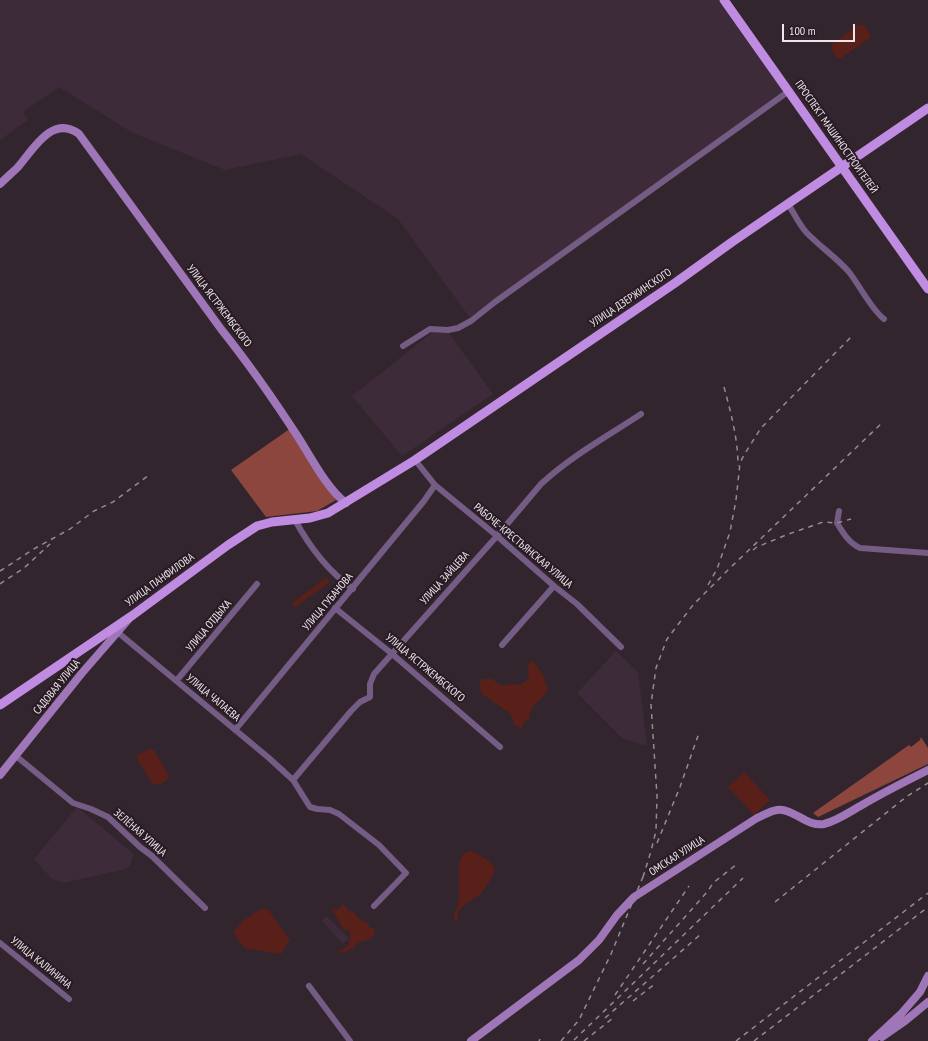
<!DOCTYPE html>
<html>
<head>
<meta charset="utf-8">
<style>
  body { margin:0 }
  #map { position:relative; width:928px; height:1041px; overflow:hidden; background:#32252e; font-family:"PT Sans Narrow",sans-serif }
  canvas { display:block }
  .scale { position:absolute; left:782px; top:24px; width:73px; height:18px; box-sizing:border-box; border:2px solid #efe6ec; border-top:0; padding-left:5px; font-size:12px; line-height:14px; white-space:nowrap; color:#efe6ec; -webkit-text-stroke:3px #281b24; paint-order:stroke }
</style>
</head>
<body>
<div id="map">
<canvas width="928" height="1041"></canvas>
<div class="scale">100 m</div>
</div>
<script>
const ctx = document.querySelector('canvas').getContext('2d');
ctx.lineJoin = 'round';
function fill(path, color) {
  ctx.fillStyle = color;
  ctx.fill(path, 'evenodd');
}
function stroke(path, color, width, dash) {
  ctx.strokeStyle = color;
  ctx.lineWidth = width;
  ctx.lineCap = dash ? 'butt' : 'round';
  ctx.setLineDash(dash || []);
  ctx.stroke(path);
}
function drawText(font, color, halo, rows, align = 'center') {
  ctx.font = font + ' "PT Sans Narrow",sans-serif';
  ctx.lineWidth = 4;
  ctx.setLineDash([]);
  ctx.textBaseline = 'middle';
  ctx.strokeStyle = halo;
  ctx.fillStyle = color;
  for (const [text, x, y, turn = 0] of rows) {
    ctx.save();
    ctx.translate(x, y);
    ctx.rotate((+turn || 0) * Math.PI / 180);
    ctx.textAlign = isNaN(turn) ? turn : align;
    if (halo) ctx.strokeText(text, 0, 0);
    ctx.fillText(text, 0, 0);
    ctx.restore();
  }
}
const built = new Path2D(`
  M0,0H722L785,90L470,318L398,219L301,154L225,170L133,133L59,87L23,112L28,120L0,140Z
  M434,331L448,332L493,394L402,456L352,396Z
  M616,651L638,672L647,746L623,739L577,693Z
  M77,807L134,854L130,865L126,869L63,883L52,879L34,859Z
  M326,916L349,938L343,944L322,921Z`);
const green = new Path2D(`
  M858,25H864L870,34V38L841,58H837L831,48L832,44Z
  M327,577L330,582L295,607L292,603Z
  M533,661L543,675L548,689C541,703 530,703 529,720L525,721L522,728H520L514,724L512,717L508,712L482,694L480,688V682L483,679H492L502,686L512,684L520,685L529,679L527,670L530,662Z
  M150,749L154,750L169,776C167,782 159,786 153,784L137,759L138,755L147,750Z
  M744,772L770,800L754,815L728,787Z
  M472,851C480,856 491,860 495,869C492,878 487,887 480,894C472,902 455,906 458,919L454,920C453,913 459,906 459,899C460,885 456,864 464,853Z
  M343,903L349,911H354C355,919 363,920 368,924L370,928H374L375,932L371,939L359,942L352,949H350L343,953V952L339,953L338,952L349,945L350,932L347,929L345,932L331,908L338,910Z
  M262,908L266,909L269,911L290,940L281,954L244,948L233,932L243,921Z`);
const forest = new Path2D(`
  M291,428L336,500L317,511L266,517L231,470Z
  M921,737L928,748V764L818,817L813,813L909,745L911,747L920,740Z`);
const street = new Path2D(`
  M788,204C794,213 799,224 806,232C820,247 836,257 849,272C860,286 871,309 884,319
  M403,346L430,329L448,330L458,328L471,321L495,302L789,91
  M415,460L435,485L497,536L554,586L577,604L621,647
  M839,511L837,523C843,533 849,543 860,548L928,553
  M295,520C309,546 328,571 353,589
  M335,608L391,653L500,747
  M115,630L269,758L293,780L310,807L317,809L330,810L339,814L379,845L406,873L374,906
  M502,645L554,586
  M177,680L257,584
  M235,730L424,501L435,485
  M16,756L73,803L91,809L108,817L140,847L152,856L205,908
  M293,780L351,711L360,702L370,697V684L374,674L497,536L541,484C571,456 608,436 641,414
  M0,943L69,999
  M309,986L350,1041`);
const secondary = new Path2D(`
  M0,184C6,178 12,173 18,167C33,150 52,114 79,134L221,329C249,364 274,400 298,437C311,457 327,489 346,503
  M0,775L82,673L128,620
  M882,1037L905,1021L928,1002
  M471,1041L579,960L599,940L617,915L634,897L757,818C764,815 770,811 777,810C794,808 806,827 824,824C837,821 851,811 862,805C884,792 906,781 928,770
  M872,1041L901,1014L920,992L928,976`);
const primary = new Path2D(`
  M724,0L928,289
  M0,705L133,615L228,545L257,526L272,522L310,518L328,513L415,460L675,283L732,242L928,108`);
const rail = new Path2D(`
  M724,387C731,413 738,439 738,466
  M753,550L757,547L786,535L823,522L837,523L851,519
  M0,571L32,550L70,529L94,511L113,502L149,475
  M0,584L24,568L50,544
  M708,585L717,569L730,532L736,500L740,463L744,455L761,428L852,336
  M657,843L680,787L699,733
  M643,877L651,851L656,831L657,796L651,704L656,668L667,639L693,605L729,569L883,422
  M775,902L906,797L928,783
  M643,964L708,891L713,883L737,864
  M615,995L689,886
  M633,1001L656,983
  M605,1018L701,934
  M574,1040L743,878
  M539,1041L540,1039
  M561,1041L579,1020L611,954L645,872
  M584,1041L613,1018
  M736,1041L928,893
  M754,1041L928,907`);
const streetNames = [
  ["ПРОСПЕКТ МАШИНОСТРОИТЕЛЕЙ",836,137,55],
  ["УЛИЦА ДЗЕРЖИНСКОГО",631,298,-34],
  ["УЛИЦА ЯСТРЖЕМБСКОГО",219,306,53],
  ["РАБОЧЕ-КРЕСТЬЯНСКАЯ УЛИЦА",523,546,40],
  ["УЛИЦА ЗАЙЦЕВА",445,578,-48],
  ["УЛИЦА ПАНФИЛОВА",160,580,-36],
  ["УЛИЦА ГУБАНОВА",328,602,-50],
  ["УЛИЦА ОТДЫХА",209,626,-50],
  ["УЛИЦА ЯСТРЖЕМБСКОГО",425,668,40],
  ["САДОВАЯ УЛИЦА",57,687,-51],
  ["УЛИЦА ЧАПАЕВА",213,698,40],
  ["ЗЕЛЁНАЯ УЛИЦА",140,833,41],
  ["ОМСКАЯ УЛИЦА",677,856,-33],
  ["УЛИЦА КАЛИНИНА",41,963,39]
];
fill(built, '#3e2b39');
fill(green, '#592019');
fill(forest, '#8c463d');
stroke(street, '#745c85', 6);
stroke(secondary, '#9f77b9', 8);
stroke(primary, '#c08ce2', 9);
stroke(rail, '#968b93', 1.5, [5, 5]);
drawText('11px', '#efe6ec', '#281b24', streetNames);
</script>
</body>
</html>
